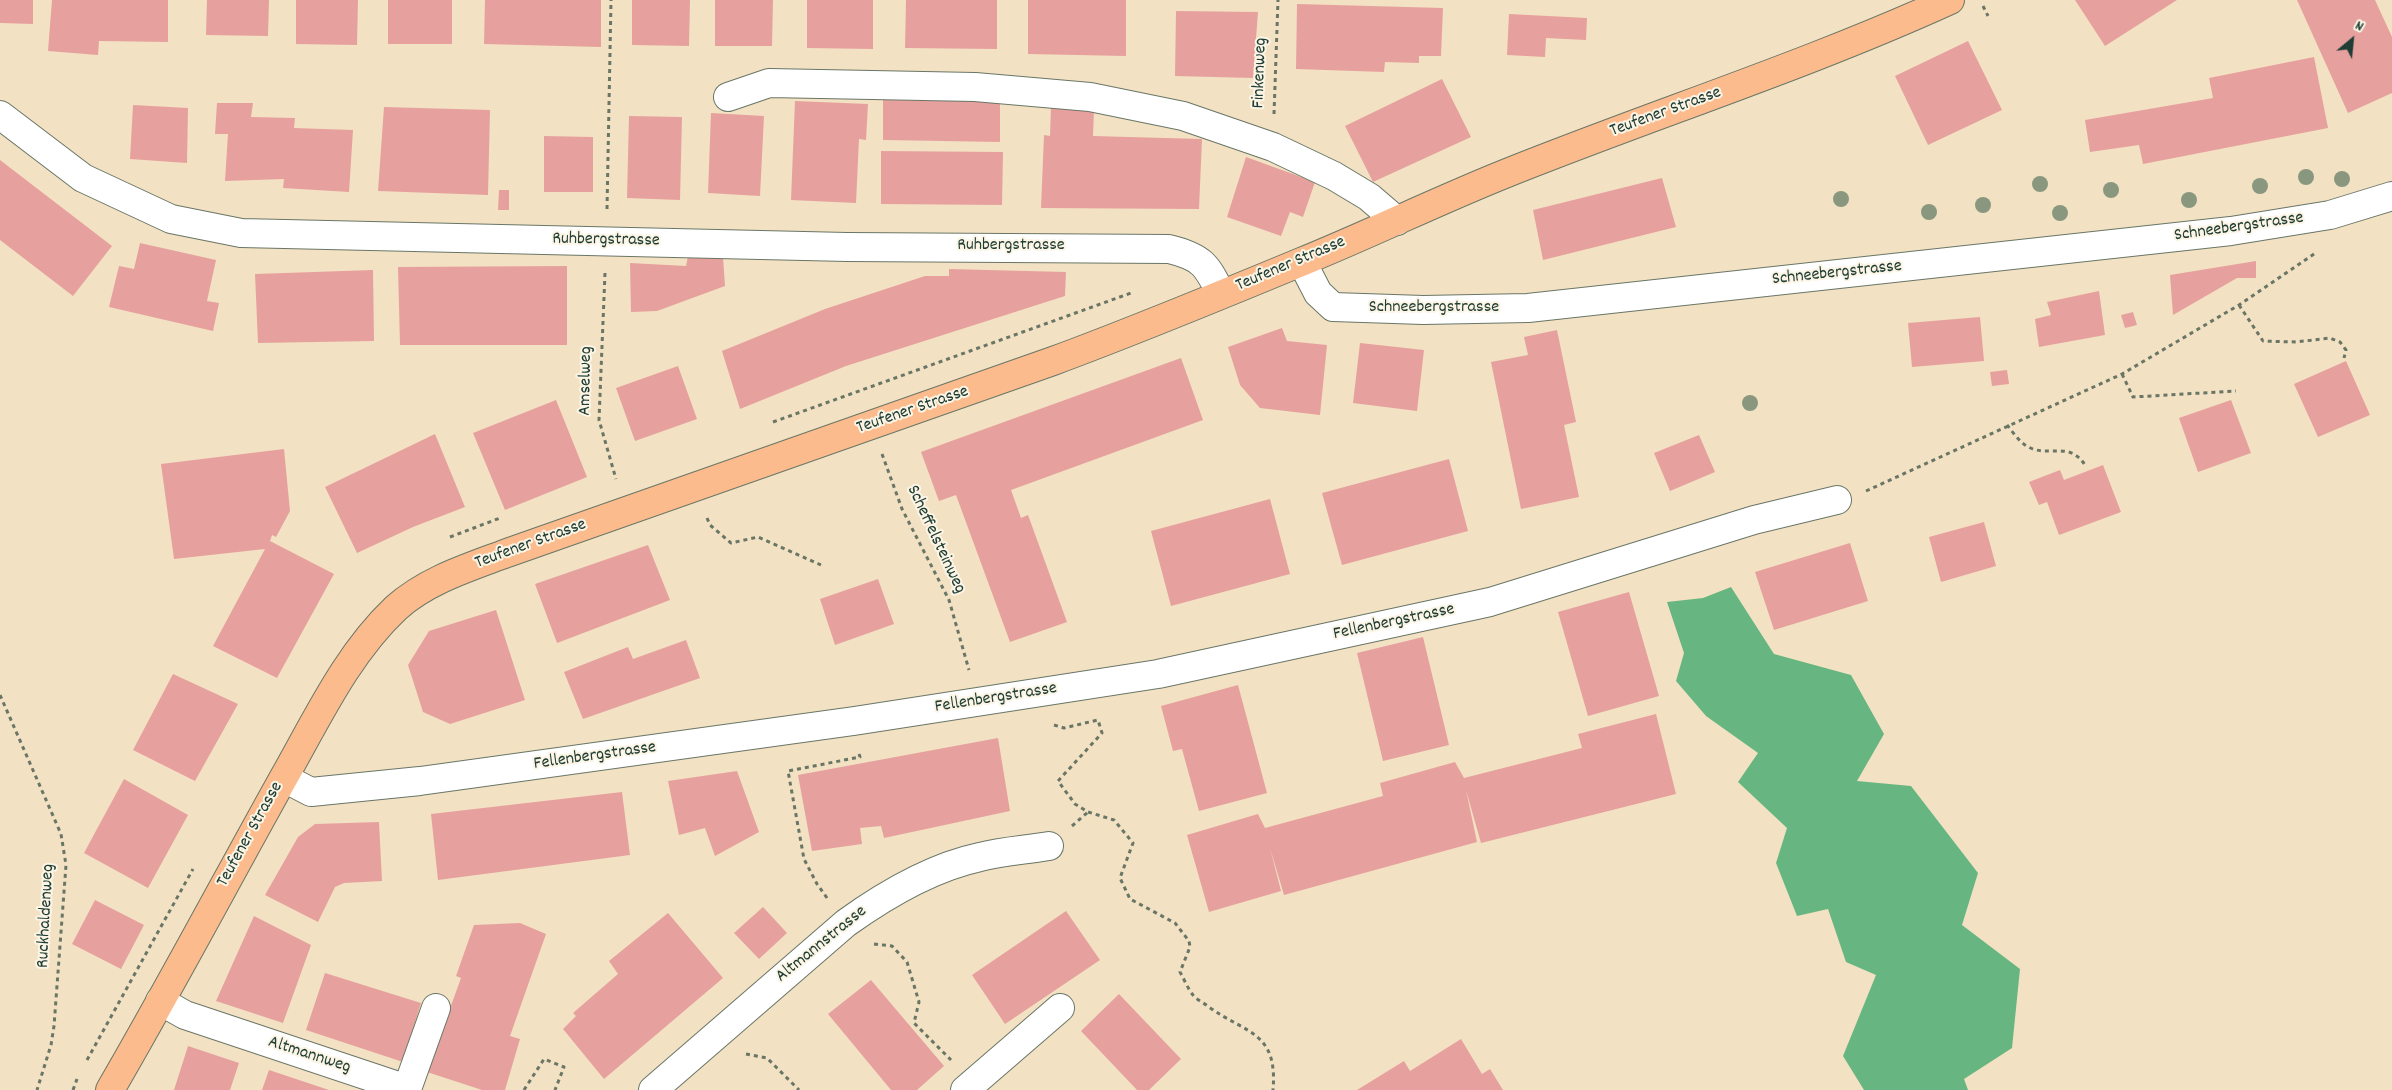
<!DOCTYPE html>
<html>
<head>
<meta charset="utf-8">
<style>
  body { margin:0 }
  #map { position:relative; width:2392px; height:1090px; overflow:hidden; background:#f3e1c3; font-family:Dekko,sans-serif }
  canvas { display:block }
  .north { position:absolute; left:2327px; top:15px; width:50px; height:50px; -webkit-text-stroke:4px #fcf5e5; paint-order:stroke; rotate:28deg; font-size:14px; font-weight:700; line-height:20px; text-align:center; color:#1f3d34 }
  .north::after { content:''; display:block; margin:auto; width:18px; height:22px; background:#1f3d34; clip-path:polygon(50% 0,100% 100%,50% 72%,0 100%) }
</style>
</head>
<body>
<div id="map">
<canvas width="2392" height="1090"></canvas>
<div class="north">N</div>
</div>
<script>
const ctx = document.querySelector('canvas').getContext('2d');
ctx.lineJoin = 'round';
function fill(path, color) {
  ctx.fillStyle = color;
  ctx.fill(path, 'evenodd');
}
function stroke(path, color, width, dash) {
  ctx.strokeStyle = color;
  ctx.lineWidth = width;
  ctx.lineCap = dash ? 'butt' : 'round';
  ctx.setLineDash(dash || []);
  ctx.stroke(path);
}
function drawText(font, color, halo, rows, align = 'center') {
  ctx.font = font + ' Dekko,sans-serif';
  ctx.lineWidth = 4;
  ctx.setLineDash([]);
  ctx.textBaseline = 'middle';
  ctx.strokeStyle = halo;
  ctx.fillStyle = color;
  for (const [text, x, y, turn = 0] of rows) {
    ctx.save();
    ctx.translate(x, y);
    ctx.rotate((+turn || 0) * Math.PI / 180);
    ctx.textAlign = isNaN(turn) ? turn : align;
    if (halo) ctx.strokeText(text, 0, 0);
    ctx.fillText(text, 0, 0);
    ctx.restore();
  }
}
const forest = new Path2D(`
  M1731,587L1774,654L1851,675L1884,734L1857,781L1911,786L1978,873L1962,925L2020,969L2012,1048L1964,1079L1968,1090H1864L1843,1056L1876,975L1846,962L1828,909L1797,916L1776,863L1787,828L1738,782L1758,753L1706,716L1676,681L1684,653L1667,602L1703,598Z`);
const building = new Path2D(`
  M0,0H33V24L0,23Z
  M52,0H168V42L99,41L98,55L48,51Z
  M207,0H269L268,36L206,35Z
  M296,0H358L357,45L296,44Z
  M388,0H452V44H388Z
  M485,0H601V47L484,44Z
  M632,0H690L689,46L632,45Z
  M715,0H773L772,46H715Z
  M807,0H873V49L807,48Z
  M906,0H997V49L905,48Z
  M1028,0H1126V56L1028,54Z
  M2075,0H2177L2105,46Z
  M2297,0H2375L2392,37V93L2348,113Z
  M1297,4L1443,8L1441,56H1419V63L1385,62L1384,72L1296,69Z
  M1176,11L1258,12L1253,78L1175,76Z
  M1509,14L1587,18L1586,40L1546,38L1545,57L1507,55Z
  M1968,41L2002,110L1928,145L1895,76Z
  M2314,57L2328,128L2143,164L2139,145L2090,152L2085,120L2213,98L2209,78Z
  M1442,79L1471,137L1373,182L1345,126Z
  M883,100L1000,101V142L883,140Z
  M795,101L868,104L866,140L859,139L856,203L791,200Z
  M217,103H253L251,117L295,118L294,128L353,130L349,192L283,188L284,179L225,181L228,134H215Z
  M133,105L188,108L187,163L130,159Z
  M384,107L490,110L488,195L378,191Z
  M1051,107L1094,109L1093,136L1202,139L1199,209L1041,208L1044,135L1050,136Z
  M711,113L764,116L760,196L708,193Z
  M629,116L682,117L680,200L627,198Z
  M544,136L593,137V192H544Z
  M881,151L1003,152L1002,205L881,204Z
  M1246,157L1315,182L1303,217L1290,212L1281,236L1227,217Z
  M0,160L112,246L73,296L0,240Z
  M1662,178L1676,227L1543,260L1533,210Z
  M499,190H509V210H498Z
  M140,243L216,260L207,301L219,303L213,331L109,307L119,266L134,269Z
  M688,256L723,257L725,286L657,311L631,312L630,263L686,266Z
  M2256,261V278H2237L2173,315L2170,275Z
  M567,266V345H400L398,267Z
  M949,269L1066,272L1065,296L846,366L740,409L722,351L825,309L925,276H949Z
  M373,270L374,341L258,343L255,274Z
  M2099,291L2105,335L2039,347L2035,319L2051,315L2047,302Z
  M2133,312L2137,325L2125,328L2121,315Z
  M1980,317L1984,361L1912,367L1908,323Z
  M1282,328L1287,341L1327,345L1320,415L1260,408L1240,385L1228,347Z
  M1557,330L1576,422L1564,425L1579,497L1521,509L1491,362L1528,355L1524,337Z
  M1360,343L1424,350L1417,411L1353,403Z
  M1181,358L1203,420L1011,490L1021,518L1028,515L1067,622L1010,642L956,495L939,501L921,452Z
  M2346,361L2370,415L2318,437L2294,384Z
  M678,366L697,419L635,441L616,388Z
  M2007,370L2009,384L1992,386L1990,372Z
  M556,400L587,477L505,510L473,433Z
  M2231,400L2251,453L2198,472L2179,418Z
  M435,434L465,507L413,527L357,553L325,487Z
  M1699,435L1715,472L1670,491L1654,453Z
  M284,449L290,511L276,537L272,535L270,541L334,574L277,678L213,646L265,549L174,559L161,464Z
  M1449,459L1468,531L1342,565L1322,493Z
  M2103,465L2121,512L2059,535L2047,502L2039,505L2029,482L2060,470L2064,480Z
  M1270,499L1290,574L1171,606L1151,531Z
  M1984,522L1996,566L1941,582L1929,537Z
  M1850,543L1868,601L1774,630L1755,572Z
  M648,545L670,600L557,643L535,584Z
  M878,579L894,624L835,645L820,599Z
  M1629,592L1659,696L1588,716L1558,612Z
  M496,610L525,700L450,724L423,712L408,665L429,631Z
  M1423,637L1449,745L1383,761L1357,653Z
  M686,640L700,678L583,719L564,672L628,647L633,659Z
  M173,674L238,704L195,781L133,750Z
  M1238,685L1267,793L1199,811L1182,749L1173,751L1161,706Z
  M1656,714L1676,794L1481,843L1466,790L1477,842L1284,895L1270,848L1281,891L1209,912L1187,835L1258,814L1265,828L1383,796L1380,783L1455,762L1464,778L1582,748L1578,734Z
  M998,738L1010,811L884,838L881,826L860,828L862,844L812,851L798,775Z
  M737,771L759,832L715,856L705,828L679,835L668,781Z
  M124,779L188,815L148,888L84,853Z
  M622,792L630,855L438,880L431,814Z
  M379,822L382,881L344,883L335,887L318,922L265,895L298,837L315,824Z
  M95,900L144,925L121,969L72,944Z
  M763,907L787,933L759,959L734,933Z
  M1066,911L1100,960L1005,1024L972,975Z
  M668,913L723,978L604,1079L563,1029L576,1016L573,1013L618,974L609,961Z
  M254,916L311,945L283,1023L216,1001Z
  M520,923L546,934L510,1036L520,1039L505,1090H482L427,1072L461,978L456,976L474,925Z
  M325,973L421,1003L403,1062L306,1030Z
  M871,980L944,1066L917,1090H891L828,1014Z
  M1119,994L1181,1059L1149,1090H1137L1081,1031Z
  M1461,1039L1482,1074L1490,1069L1503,1090H1357L1404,1061L1410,1071Z
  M188,1046L239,1063L230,1090H174Z
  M269,1070L329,1090H262Z`);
const path = new Path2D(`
  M1983,6L1988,16
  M1274,114L1278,0
  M607,209L611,0
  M605,273L599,420L616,479
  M2239,305L2263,341L2296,342L2330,338L2340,342L2346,350L2344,358
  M2122,374L2133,397L2236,391
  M773,422L1131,293
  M2007,425C2012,431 2018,440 2025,445C2047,460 2068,439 2085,465
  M882,454L902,509L949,600L969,670
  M1866,491L2122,374L2239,305L2317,252
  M707,518L710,525L731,543L758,537L821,565
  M450,537L500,518
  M0,695L61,834L66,865L54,1026L51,1045L37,1090
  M1054,725L1064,728L1098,720L1102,733L1058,781L1075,804L1088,812L1114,820L1133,843L1120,878L1130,899L1175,923L1189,941L1190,947L1180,972C1184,979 1188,989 1193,995C1197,1000 1204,1003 1209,1007C1246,1034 1278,1031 1273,1090
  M1072,826L1088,812
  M827,898L817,884L804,859L788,771L860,757L859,754
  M874,944L892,946L907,962L919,1002L914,1023L951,1060
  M746,1054L767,1058L799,1090
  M87,1060L193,869
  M73,1090L77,1079
  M524,1090L544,1059L564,1067L555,1090`);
const minor = new Path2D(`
  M728,97L769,83L975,87L1090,97L1183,116L1273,147L1334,176L1369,197L1397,221
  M0,115L83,178L171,219L241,233L847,247L1169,249C1202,257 1207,265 1221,294
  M1302,262L1318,293L1333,307L1423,310L1528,308L2231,231L2330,215L2392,196
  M284,778L311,792L420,781L854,721L1158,674L1490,602L1754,520L1837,500
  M160,1001L185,1015L407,1089L436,1008
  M653,1090L846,923C885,895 933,867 980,857C1003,851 1026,850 1049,846
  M965,1090L1060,1008`);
const major = new Path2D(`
  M110,1090C170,987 226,881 284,777C317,719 347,654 396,608C427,580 470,567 507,553L1053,361C1137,330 1219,296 1301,262C1370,234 1437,201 1507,173C1654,114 1805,66 1950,0`);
const trees = [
  [2306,177],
  [2342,179],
  [2040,184],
  [2260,186],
  [2111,190],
  [1841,199],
  [2189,200],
  [1983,205],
  [1929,212],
  [2060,213],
  [1750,403]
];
const streetNames = [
  ["Finkenweg",1261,73,-88],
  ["Teufener Strasse",1666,113,-20],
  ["Schneebergstrasse",2239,228,-8],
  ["Ruhbergstrasse",606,241,1],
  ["Ruhbergstrasse",1011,247],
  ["Teufener Strasse",1291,265,-23],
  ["Schneebergstrasse",1837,274,-6],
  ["Schneebergstrasse",1434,309],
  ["Amselweg",587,381,-89],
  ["Teufener Strasse",913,411,-19],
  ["Scheffelsteinweg",935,540,65],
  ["Teufener Strasse",531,545,-20],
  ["Fellenbergstrasse",1394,623,-12],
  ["Fellenbergstrasse",996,699,-9],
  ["Fellenbergstrasse",595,757,-8],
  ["Teufener Strasse",251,835,-61],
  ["Ruckhaldenweg",47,916,-87],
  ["Altmannstrasse",822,945,-39],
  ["Altmannweg",309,1056,18]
];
fill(forest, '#67b681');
fill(building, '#e6a19e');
stroke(minor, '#697666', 30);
stroke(major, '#697666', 30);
stroke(path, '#697666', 3, [4, 4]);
stroke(minor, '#fff', 28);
stroke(major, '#fbbb8d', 28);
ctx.fillStyle = '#89977f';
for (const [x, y] of trees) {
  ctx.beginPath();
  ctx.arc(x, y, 8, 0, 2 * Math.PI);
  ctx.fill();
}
drawText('18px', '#1f3d34', '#fcf5e5', streetNames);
</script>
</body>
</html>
